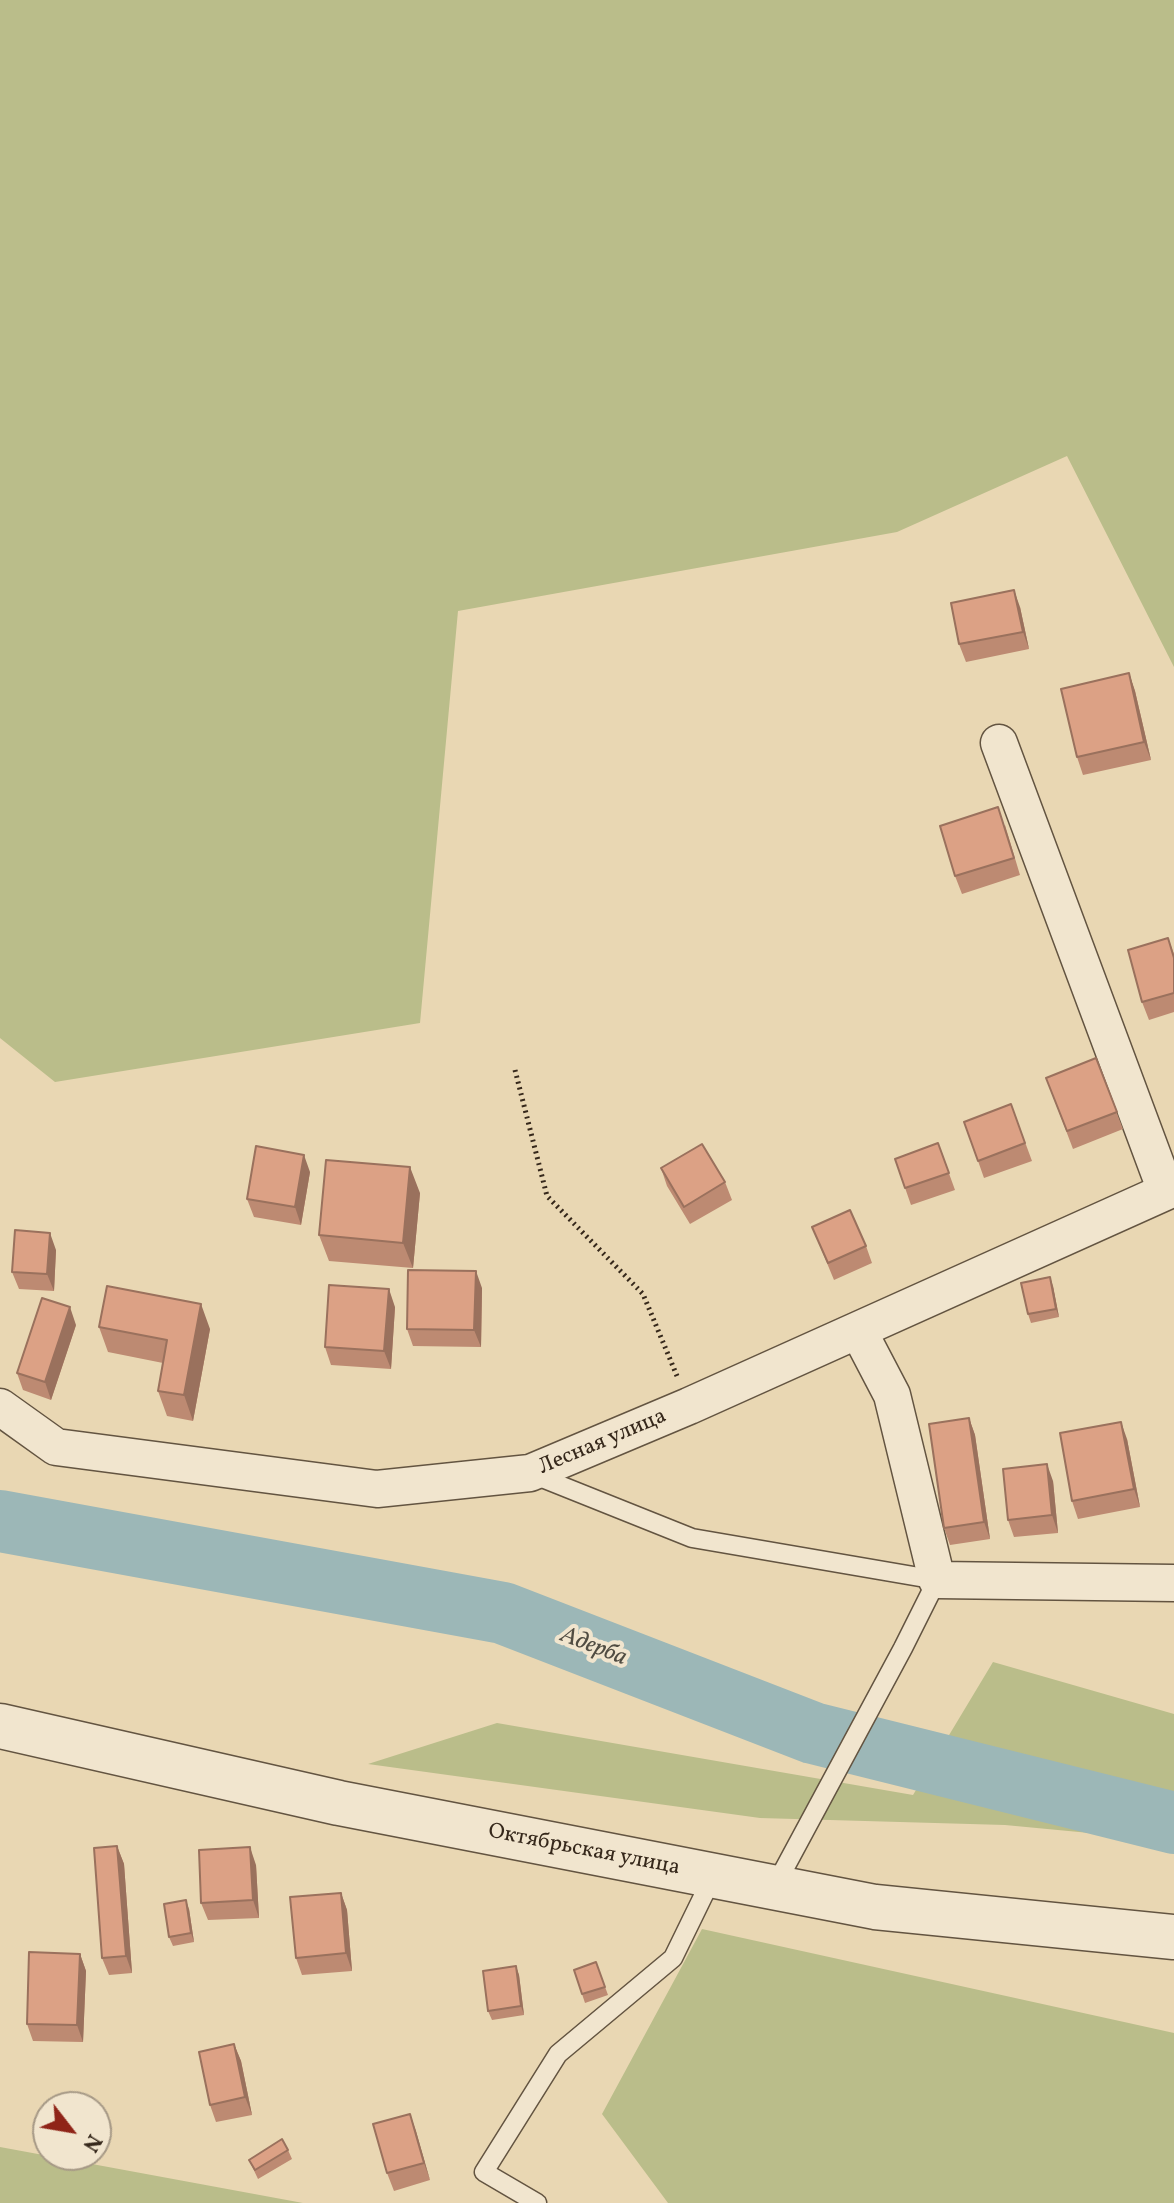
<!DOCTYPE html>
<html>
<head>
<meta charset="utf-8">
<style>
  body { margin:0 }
  #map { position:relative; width:1174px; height:2203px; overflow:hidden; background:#e9d7b3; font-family:Vollkorn,serif }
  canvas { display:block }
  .north { position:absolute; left:32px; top:2091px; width:80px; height:80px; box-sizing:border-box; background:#f1e5ce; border:2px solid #a69986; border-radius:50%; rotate:121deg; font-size:22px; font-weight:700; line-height:32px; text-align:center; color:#36281b }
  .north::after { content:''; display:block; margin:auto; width:28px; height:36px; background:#8f2418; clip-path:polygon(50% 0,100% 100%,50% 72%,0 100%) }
</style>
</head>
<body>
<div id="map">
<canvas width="1174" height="2203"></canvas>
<div class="north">N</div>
</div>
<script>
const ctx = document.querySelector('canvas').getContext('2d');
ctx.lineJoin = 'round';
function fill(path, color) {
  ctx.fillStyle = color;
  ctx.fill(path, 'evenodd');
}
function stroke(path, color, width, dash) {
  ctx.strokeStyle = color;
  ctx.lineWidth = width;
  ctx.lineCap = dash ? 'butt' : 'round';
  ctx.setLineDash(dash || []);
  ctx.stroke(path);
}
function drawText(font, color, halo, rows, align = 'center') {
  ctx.font = font + ' Vollkorn,serif';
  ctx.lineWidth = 8;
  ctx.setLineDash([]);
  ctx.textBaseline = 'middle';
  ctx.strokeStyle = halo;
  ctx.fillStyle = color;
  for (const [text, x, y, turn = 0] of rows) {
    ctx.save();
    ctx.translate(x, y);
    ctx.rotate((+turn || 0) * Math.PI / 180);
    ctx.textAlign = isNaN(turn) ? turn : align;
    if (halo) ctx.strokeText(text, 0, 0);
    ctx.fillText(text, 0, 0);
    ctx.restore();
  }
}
const green = new Path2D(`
  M0,0H1174V667L1067,456L897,532L458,611L420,1023L55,1082L0,1038Z
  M993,1662L1174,1714V1841L1005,1825L760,1818L368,1764L497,1723L913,1795Z
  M702,1929L1174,2033V2203H668L602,2114Z
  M0,2147L303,2203H0Z`);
const river = new Path2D(`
  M0,1521L503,1613L813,1733L1174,1823`);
const path = new Path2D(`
  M515,1070L547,1196L643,1294L677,1376`);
const service = new Path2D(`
  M532,1474L692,1538L937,1580L903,1648L775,1886
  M537,2203L484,2172L558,2054L673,1958L713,1876`);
const minor = new Path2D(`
  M999,743L1166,1191
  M858,1330L892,1395L937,1580L1174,1583
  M0,1407L56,1447L377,1489L530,1473L689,1406L1174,1188`);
const tertiary = new Path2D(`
  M0,1726L339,1803L875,1907L1174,1937`);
const wall = new Path2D(`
  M1020,607L1029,649L966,662L959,644Z
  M1129,673L1135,691L1151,760L1083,775L1077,757Z
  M1005,825L1020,875L962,894L955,876Z
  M1168,938L1174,954V1012L1149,1020L1142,1002Z
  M1096,1058L1123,1129L1073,1149L1046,1078Z
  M1011,1104L1032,1161L984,1178L978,1161Z
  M938,1143L955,1190L911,1205L895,1159Z
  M661,1168L725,1182L732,1200L690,1224L667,1186Z
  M310,1172L301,1225L254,1217L247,1199Z
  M420,1193L413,1268L329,1261L319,1235Z
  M812,1227L866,1246L872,1263L834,1280Z
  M56,1250L54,1291L19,1289L12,1272Z
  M1053,1286L1059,1317L1031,1323L1028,1314Z
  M482,1288L481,1347L413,1346L407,1329Z
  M395,1307L391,1369L331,1365L325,1347Z
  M76,1325L51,1400L23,1390L17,1373Z
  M99,1327L210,1329L193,1421L167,1416L158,1391L163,1363L108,1352Z
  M969,1418L975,1435L990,1539L950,1545L944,1528Z
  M1127,1439L1140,1507L1078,1519L1072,1501Z
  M1053,1481L1058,1533L1014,1537L1008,1520Z
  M117,1846L124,1864L132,1973L109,1975L102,1958Z
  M256,1865L259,1918L208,1920L201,1903Z
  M341,1893L347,1910L352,1971L302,1975L296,1958Z
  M189,1909L194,1942L173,1946L169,1937Z
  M80,1954L86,1971L83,2042L33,2041L27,2024Z
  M596,1962L608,1995L585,2003L574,1970Z
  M516,1966L519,1975L524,2015L492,2020L488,2011Z
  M234,2044L241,2061L252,2115L216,2122L210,2105Z
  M410,2114L430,2180L394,2191L387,2173Z
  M288,2150L292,2159L258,2179L249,2160Z`);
const shadedWall = new Path2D(`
  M1014,590L1020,607L1029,649L1023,632Z
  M1129,673L1135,691L1151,760L1144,742Z
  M304,1155L310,1172L301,1225L295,1207Z
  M410,1167L420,1193L413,1268L403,1243Z
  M50,1233L56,1250L54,1291L47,1274Z
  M476,1271L482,1288L481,1347L474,1330Z
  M1050,1277L1053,1286L1059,1317L1056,1309Z
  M389,1289L395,1307L391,1369L384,1351Z
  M201,1304L210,1329L193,1421L184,1395Z
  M70,1307L76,1325L51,1400L45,1382Z
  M969,1418L975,1435L990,1539L984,1522Z
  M1121,1422L1127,1439L1140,1507L1134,1489Z
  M1047,1464L1053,1481L1058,1533L1052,1515Z
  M117,1846L124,1864L132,1973L126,1956Z
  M250,1847L256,1865L259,1918L253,1900Z
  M341,1893L347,1910L352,1971L346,1953Z
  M186,1900L189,1909L194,1942L191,1933Z
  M80,1954L86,1971L83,2042L77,2025Z
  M516,1966L519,1975L524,2015L521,2006Z
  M234,2044L241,2061L252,2115L245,2097Z
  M410,2114L416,2131L430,2180L424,2163Z`);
const building = new Path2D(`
  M1014,590L1023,632L959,644L951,603Z
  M1129,673L1144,742L1077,757L1061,689Z
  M998,807L1014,858L955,876L940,826Z
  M1168,938L1174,958V993L1142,1002L1128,950Z
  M1096,1058L1117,1112L1067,1131L1046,1078Z
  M1011,1104L1025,1143L978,1161L964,1122Z
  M938,1143L949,1173L905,1188L895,1159Z
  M702,1144L725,1182L684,1207L661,1168Z
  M256,1146L304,1155L295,1207L247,1199Z
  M326,1160L410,1167L403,1243L319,1235Z
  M850,1210L866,1246L828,1263L812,1227Z
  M15,1230L50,1233L47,1274L12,1272Z
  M408,1270L476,1271L474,1330L407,1329Z
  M1050,1277L1056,1309L1028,1314L1021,1283Z
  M329,1285L389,1289L384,1351L325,1347Z
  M107,1286L201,1304L184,1395L158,1391L167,1340L99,1327Z
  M42,1298L70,1307L45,1382L17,1373Z
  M969,1418L984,1522L944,1528L929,1424Z
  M1121,1422L1134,1489L1072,1501L1060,1433Z
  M1047,1464L1052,1515L1008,1520L1003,1469Z
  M117,1846L126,1956L102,1958L94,1848Z
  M250,1847L253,1900L201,1903L199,1850Z
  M341,1893L346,1953L296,1958L290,1897Z
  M186,1900L191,1933L169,1937L164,1904Z
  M29,1952L80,1954L77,2025L27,2024Z
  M596,1962L605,1987L582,1994L574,1970Z
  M516,1966L521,2006L488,2011L483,1971Z
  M234,2044L245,2097L210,2105L199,2052Z
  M410,2114L424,2163L387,2173L373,2124Z
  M282,2139L288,2150L255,2170L249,2160Z`);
const streetNames = [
  ["Лесная улица",603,1443,-23],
  ["Октябрьская улица",584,1851,11]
];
const waterNames = [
  ["Адерба",593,1648,21]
];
fill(green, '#babd8a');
stroke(river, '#9cb7b7', 62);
stroke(service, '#635441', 21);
stroke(minor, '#635441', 39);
stroke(tertiary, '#635441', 47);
stroke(path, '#36281b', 5, [2, 4]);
stroke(service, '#f1e5ce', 18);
stroke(minor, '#f1e5ce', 36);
stroke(tertiary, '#f1e5ce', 44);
fill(wall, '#bd8a72');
fill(shadedWall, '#9a715d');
fill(building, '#dca185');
stroke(building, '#9a715d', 2);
drawText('22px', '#36281b', '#f1e5ce', streetNames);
drawText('italic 24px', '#504c42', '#f1e5ce', waterNames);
</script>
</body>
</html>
